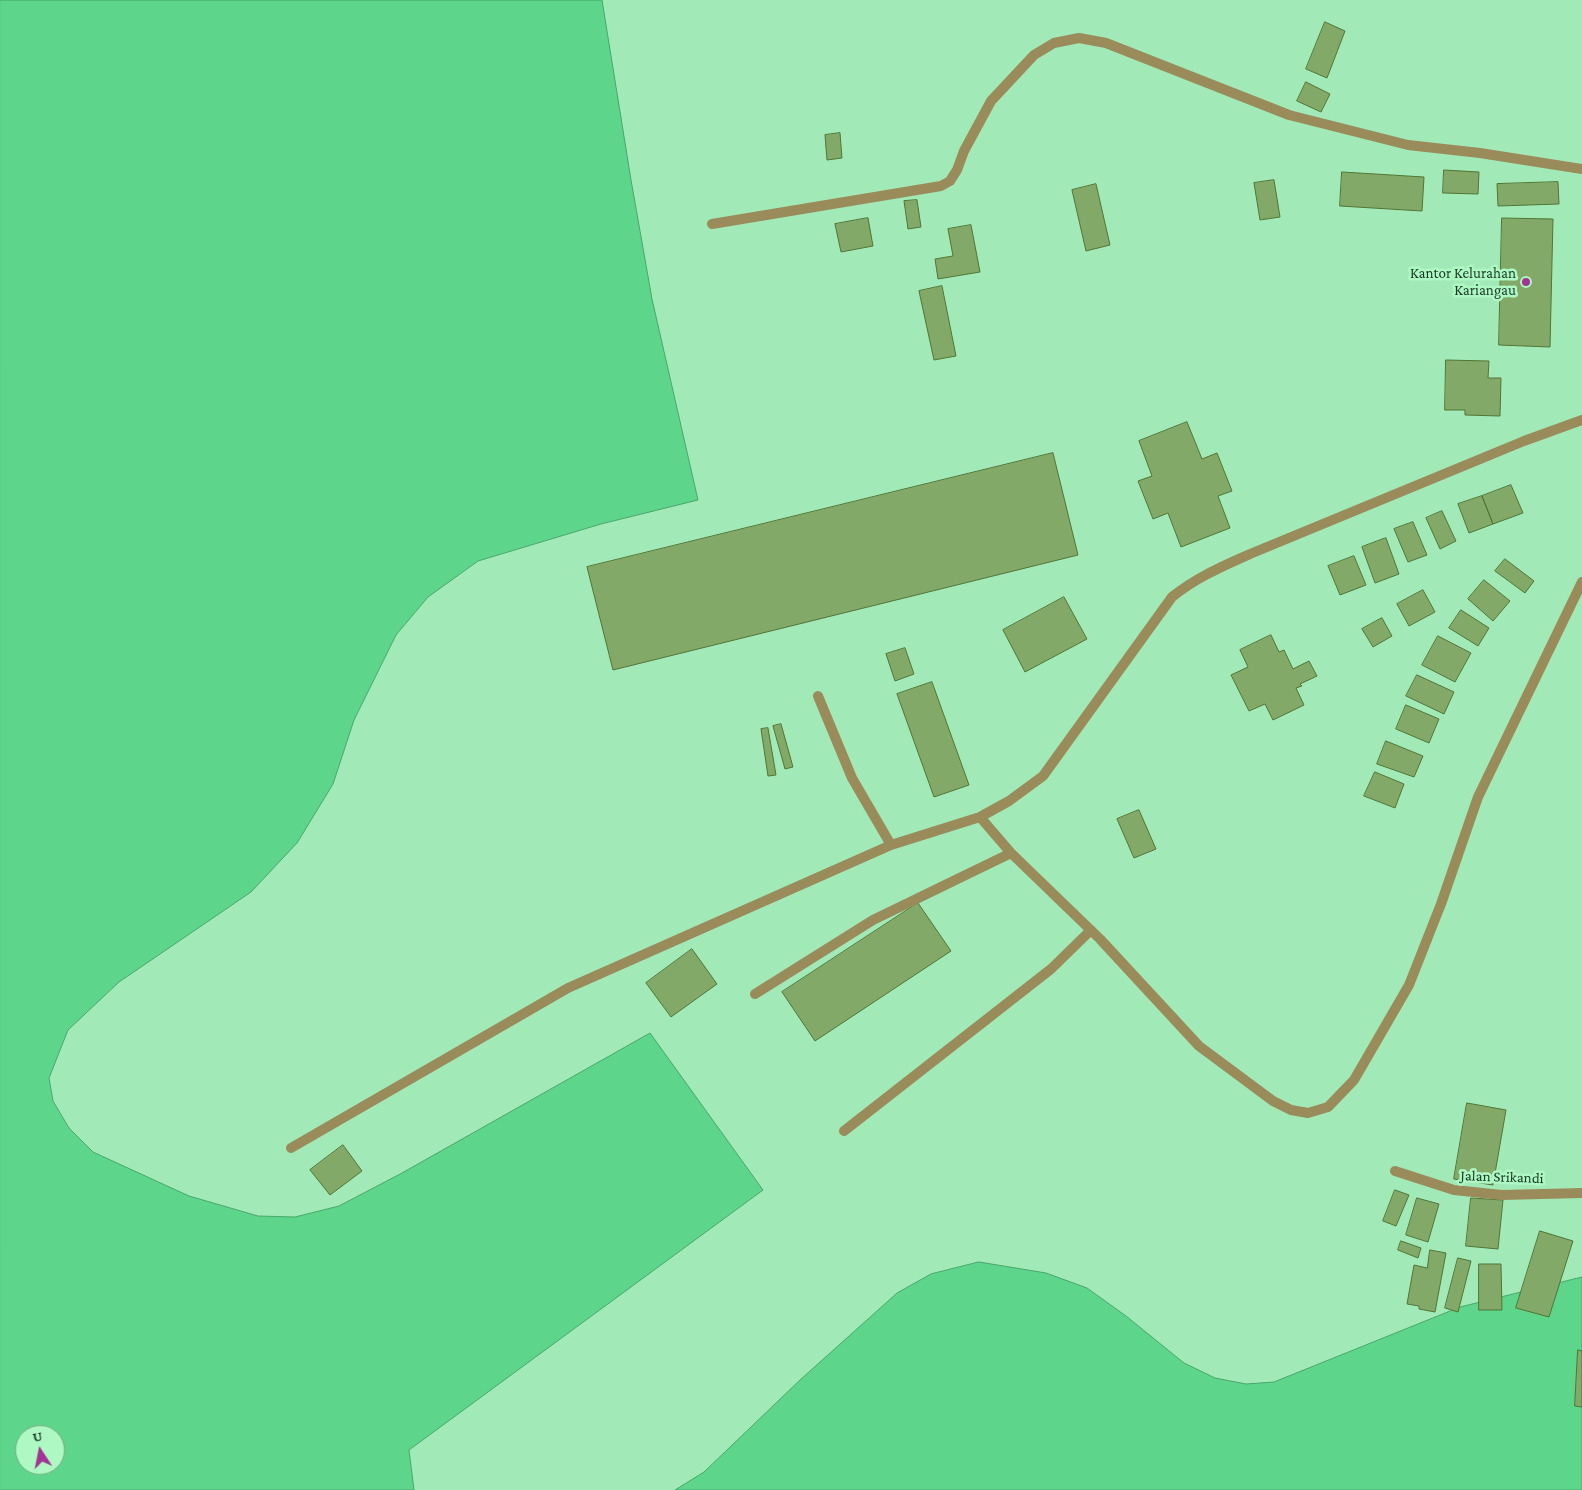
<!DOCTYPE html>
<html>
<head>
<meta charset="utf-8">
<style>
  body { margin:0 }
  #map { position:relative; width:1582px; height:1490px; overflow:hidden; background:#a1eab7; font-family:"Crimson Pro",serif }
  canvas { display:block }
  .north { position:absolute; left:15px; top:1425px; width:50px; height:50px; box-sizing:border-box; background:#aef8c4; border:1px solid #73ac84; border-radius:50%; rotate:349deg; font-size:14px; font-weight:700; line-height:20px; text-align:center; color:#1b3925 }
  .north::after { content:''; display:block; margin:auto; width:18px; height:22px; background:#a13494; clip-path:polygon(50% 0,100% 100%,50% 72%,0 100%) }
</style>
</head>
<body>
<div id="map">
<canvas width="1582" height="1490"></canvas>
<div class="north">U</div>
</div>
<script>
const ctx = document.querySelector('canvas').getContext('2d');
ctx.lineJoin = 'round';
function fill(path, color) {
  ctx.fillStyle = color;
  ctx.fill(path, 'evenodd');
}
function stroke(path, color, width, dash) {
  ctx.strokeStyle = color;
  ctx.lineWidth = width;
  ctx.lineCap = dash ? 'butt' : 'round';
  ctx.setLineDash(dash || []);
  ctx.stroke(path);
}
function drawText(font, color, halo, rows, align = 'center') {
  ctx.font = font + ' "Crimson Pro",serif';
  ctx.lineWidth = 5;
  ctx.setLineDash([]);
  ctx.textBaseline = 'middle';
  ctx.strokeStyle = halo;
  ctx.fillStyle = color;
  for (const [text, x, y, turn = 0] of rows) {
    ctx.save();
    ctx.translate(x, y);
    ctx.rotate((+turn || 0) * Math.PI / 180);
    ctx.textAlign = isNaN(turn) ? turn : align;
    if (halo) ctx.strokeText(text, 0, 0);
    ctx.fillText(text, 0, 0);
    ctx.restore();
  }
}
const water = new Path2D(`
  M0,0H602L631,180L652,299L698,500L601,524L478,561L428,597L396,635L354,720L333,784L297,843L251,892L119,982L68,1030L49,1078L53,1101L69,1128L93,1152L189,1196L258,1216L295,1217L339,1206L402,1173L650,1033L763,1190L409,1450L414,1490H0ZM25,1435H55V1465H25Z
  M979,1262L1046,1273L1087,1288L1126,1316L1184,1363L1215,1378L1246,1384L1274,1382L1460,1307L1582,1277V1490H675L704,1472L800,1380L897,1293L931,1274Z`);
const building = new Path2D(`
  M1325,22L1345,31L1327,78L1306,69Z
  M1306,82L1330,94L1321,112L1297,101Z
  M840,133L842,158L827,160L825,135Z
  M1444,170L1479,172L1478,194L1443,193Z
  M1342,172L1424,177L1422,211L1340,206Z
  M1274,180L1280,217L1260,220L1254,183Z
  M1558,182L1559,204L1498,206L1497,184Z
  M1096,184L1110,245L1086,251L1072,190Z
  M917,200L921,227L908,229L904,201Z
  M868,218L873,246L841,252L835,224Z
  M1502,218L1553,219L1550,347L1499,345Z
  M971,225L980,272L938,279L935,259L953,256L948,229Z
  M942,286L956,356L934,360L919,291Z
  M1446,360L1489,361L1488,378H1501L1500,416L1465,415V410H1445Z
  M1187,422L1202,459L1217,453L1232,491L1218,496L1230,528L1181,547L1168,513L1153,519L1138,481L1152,476L1139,441Z
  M1053,453L1078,555L613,670L587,567Z
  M1511,485L1523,513L1493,524L1482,496Z
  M1482,496L1493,524L1469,533L1458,504Z
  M1442,511L1456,541L1440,549L1426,518Z
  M1413,522L1427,555L1408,562L1394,529Z
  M1386,538L1399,574L1375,583L1362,547Z
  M1354,556L1366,585L1340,595L1328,566Z
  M1505,559L1534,581L1525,593L1495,571Z
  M1484,580L1510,601L1493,621L1468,599Z
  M1423,590L1435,612L1409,626L1397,604Z
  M1064,597L1087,639L1025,672L1003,630Z
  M1461,610L1489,628L1478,646L1449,628Z
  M1382,618L1392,636L1373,647L1362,629Z
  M1271,635L1279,652L1284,650L1293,669L1309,661L1317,676L1300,684L1302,686L1296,688L1304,705L1273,720L1265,704L1249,711L1231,675L1248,667L1240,650Z
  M1438,636L1471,653L1455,682L1422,665Z
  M905,648L914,674L895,681L886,654Z
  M1417,675L1454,692L1444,714L1406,696Z
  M932,682L969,785L934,797L897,694Z
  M1406,705L1439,719L1429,743L1396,729Z
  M781,724L793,767L785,769L773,726Z
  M768,728L776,775L768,776L761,729Z
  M1386,741L1423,756L1414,777L1377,764Z
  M1375,772L1404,784L1395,808L1364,796Z
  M1139,810L1156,849L1134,858L1117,819Z
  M918,903L951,951L815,1041L782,992Z
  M692,949L717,984L671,1017L646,983Z
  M1467,1103L1506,1110L1493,1185L1454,1179Z
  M343,1145L362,1171L330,1195L310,1170Z
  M1395,1190L1409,1195L1396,1226L1383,1221Z
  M1417,1198L1439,1204L1428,1242L1406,1235Z
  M1471,1198L1503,1200L1498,1249L1466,1246Z
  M1540,1231L1573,1241L1549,1317L1516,1308Z
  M1401,1241L1421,1248L1418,1258L1398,1250Z
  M1430,1250L1446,1253L1435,1312L1419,1309V1306L1407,1304L1414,1265L1427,1268Z
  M1458,1258L1471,1261L1458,1312L1445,1308Z
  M1479,1264H1501L1502,1310H1479Z
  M1578,1350L1582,1351V1407L1575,1406Z`);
const lane = new Path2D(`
  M712,224L941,186L950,181L957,170L964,151L991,101L1034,55L1054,43L1079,38L1106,43L1289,115L1408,145L1480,153L1582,169
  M818,696L852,778L891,845
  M980,817L1009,801L1043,776L1172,597C1197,577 1221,567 1250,554L1524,441L1582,420
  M755,994L873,920L1011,853
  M844,1131L1051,969L1091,930
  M291,1148L568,988L891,845L980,817L1011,853L1100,939L1199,1046L1273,1101L1291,1110L1308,1113L1328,1107L1354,1080L1409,985L1441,904L1478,797L1582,582`);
const street = new Path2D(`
  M1395,1171L1454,1190L1502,1195L1582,1193`);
const markers = [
  [1526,282,5,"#a13494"]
];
const poiNames = [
  ["Kantor Kelurahan",1516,273],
  ["Kariangau",1516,290]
];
const streetNames = [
  ["Jalan Srikandi",1502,1177,2]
];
fill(water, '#5dd58a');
stroke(water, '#49a66c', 1);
fill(building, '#82a967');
stroke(building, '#517535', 1);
stroke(lane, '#9a8b5a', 10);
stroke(street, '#9a8b5a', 10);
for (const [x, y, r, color] of markers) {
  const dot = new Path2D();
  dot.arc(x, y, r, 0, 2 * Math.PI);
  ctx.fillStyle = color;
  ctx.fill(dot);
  stroke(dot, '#aef8c4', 2);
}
drawText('15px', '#1b3925', '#aef8c4', poiNames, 'right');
drawText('15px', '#1b3925', '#aef8c4', streetNames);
</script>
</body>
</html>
